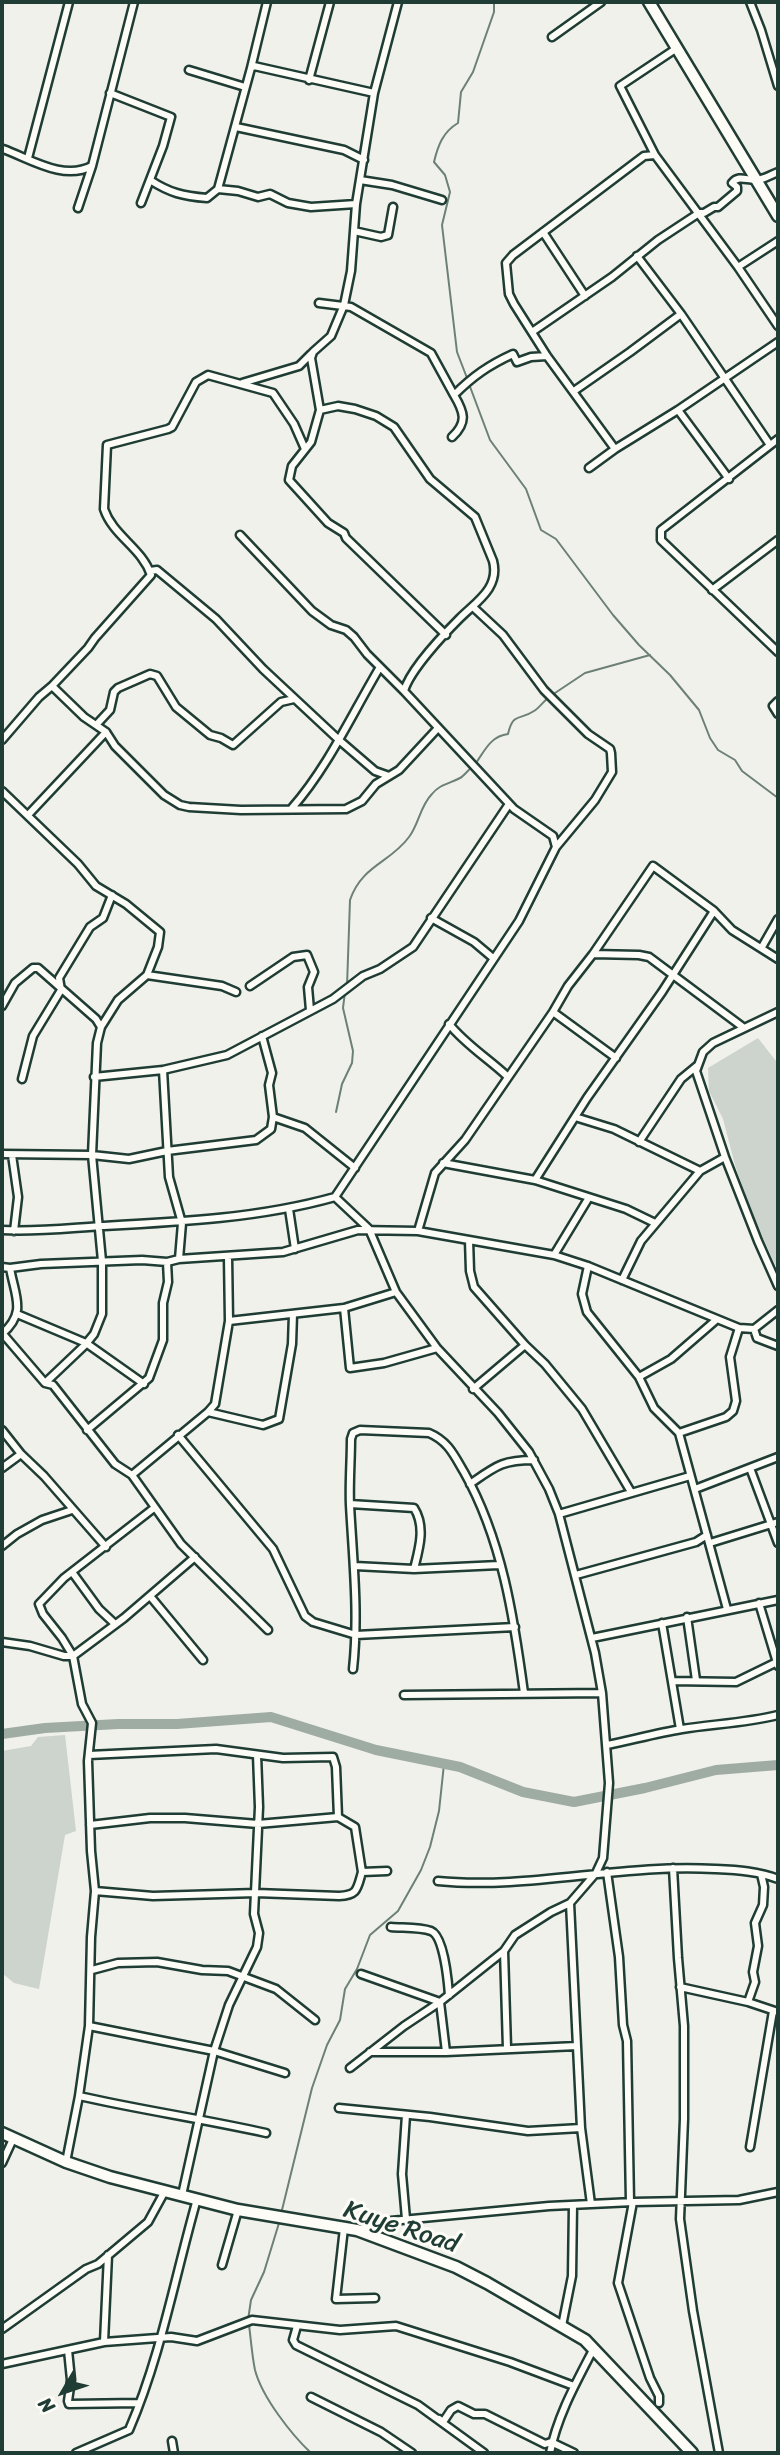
<!DOCTYPE html>
<html>
<head>
<meta charset="utf-8">
<style>
  body { margin:0 }
  #map { position:relative; width:780px; height:2455px; overflow:hidden; background:#f0f1eb; font-family:Sriracha,sans-serif }
  canvas { display:block }
  .frame { position:absolute; inset:0; border:4px solid #1f3d34; pointer-events:none }
  .north { position:absolute; left:28px; top:2357px; width:70px; height:70px; -webkit-text-stroke:5px #fdfcf7; paint-order:stroke; rotate:231deg; font-size:19px; font-weight:700; line-height:28px; text-align:center; color:#1f3d34 }
  .north::after { content:''; display:block; margin:auto; width:24px; height:32px; background:#1f3d34; clip-path:polygon(50% 0,100% 100%,50% 72%,0 100%) }
</style>
</head>
<body>
<div id="map">
<canvas width="780" height="2455"></canvas>
<div class="frame"></div>
<div class="north">N</div>
</div>
<script>
const ctx = document.querySelector('canvas').getContext('2d');
ctx.lineJoin = 'round';
function fill(path, color) {
  ctx.fillStyle = color;
  ctx.fill(path, 'evenodd');
}
function stroke(path, color, width, dash) {
  ctx.strokeStyle = color;
  ctx.lineWidth = width;
  ctx.lineCap = dash ? 'butt' : 'round';
  ctx.setLineDash(dash || []);
  ctx.stroke(path);
}
function drawText(font, color, halo, rows, align = 'center') {
  ctx.font = font + ' Sriracha,sans-serif';
  ctx.lineWidth = 6;
  ctx.setLineDash([]);
  ctx.textBaseline = 'middle';
  ctx.strokeStyle = halo;
  ctx.fillStyle = color;
  for (const [text, x, y, turn = 0] of rows) {
    ctx.save();
    ctx.translate(x, y);
    ctx.rotate((+turn || 0) * Math.PI / 180);
    ctx.textAlign = isNaN(turn) ? turn : align;
    if (halo) ctx.strokeText(text, 0, 0);
    ctx.fillText(text, 0, 0);
    ctx.restore();
  }
}
const green = new Path2D(`
  M758,1038L776,1061L778,1060V1271L753,1216L735,1165L723,1119L709,1091L708,1068Z
  M65,1735L76,1831L65,1835L39,1989L14,1983L2,1973V1751L31,1746L38,1737Z`);
const stream = new Path2D(`
  M467,378L457,352L442,225L450,192L445,175L434,162C438,145 443,132 458,123L461,92L473,72L494,12V2
  M469,384L490,440L526,489L541,530L556,539L613,615L639,645L670,675L699,710L710,738L718,750L735,760L742,771L778,798
  M552,695L585,673L650,655
  M476,763C485,750 491,736 508,734C513,712 519,721 534,711C539,708 543,702 548,698
  M347,986L350,900C362,865 390,863 409,837C419,824 420,806 432,794C440,784 449,784 460,778C464,776 468,770 472,767
  M336,1112L342,1084L352,1063L353,1051L343,1008L345,992
  M281,2214L312,2088L327,2045L340,2020L345,1989L357,1969L370,1935L398,1911L421,1870L430,1847L439,1811L444,1764
  M248,2320L251,2300L264,2272L279,2223
  M249,2325C251,2340 252,2356 255,2370C262,2397 291,2434 311,2453`);
const river = new Path2D(`
  M2,1734L45,1728L118,1724H177L271,1717L376,1750L460,1767L523,1792L574,1802L645,1788L716,1770L778,1765`);
const street = new Path2D(`
  M750,2L761,30L778,86
  M552,37L601,2
  M677,48L620,86L655,155L738,267L778,326
  M251,68L267,2
  M189,70L245,87
  M309,80L330,2
  M110,93L171,117L163,146L141,203
  M236,127L344,150L364,160
  M3,149C31,159 63,181 92,166L134,2
  M28,158L69,2
  M150,180C170,193 183,196 207,198L218,189L251,68L254,66L374,93
  M360,180L392,185L442,200
  M218,189L238,191L258,197L270,194L288,203L311,207L356,204
  M78,208L92,166
  M354,231L381,237L388,235L393,207
  M543,232L585,296
  M637,256L681,314L770,445
  M738,267L778,241
  M319,303L351,307L431,353L454,395
  M532,332L612,277L658,240L699,213H704L714,207H718L737,191V187L732,183C740,173 749,183 761,179C766,178 773,174 778,172
  M242,383L299,366L311,354
  M574,391L630,352L681,314
  M320,410L311,358L313,352L331,336L344,305L351,271L356,204L374,93L398,2
  M678,410L729,479
  M452,437C468,422 464,412 454,395C473,376 489,365 513,354L517,362L531,357L547,356
  M778,439L661,530V540L778,652
  M615,449L547,356L514,304L509,294L506,263L513,255L644,156L655,155
  M589,468L615,449L678,410L778,342
  M150,571L157,570L216,619L263,669L339,740L375,771L389,776
  M712,590L778,540
  M473,607L503,635L544,690L588,734L610,749L611,753L612,772L595,800L556,847
  M52,686L88,648L95,638L151,575C142,548 113,536 104,509L107,445L168,429L172,427L196,382L208,375L273,393L294,424L305,449
  M404,691C410,670 444,634 460,618C476,602 500,588 493,561L475,517L430,479L394,427L376,416L355,409L338,406L320,410L311,442L292,466L289,480L328,523L344,533L346,538L446,635
  M778,701L773,706L778,714
  M97,724L110,710L114,692L118,688L150,674L157,676L176,707L210,735L221,738L233,745L281,702L294,699
  M2,740L39,697L52,686L84,717L106,732L115,746L164,795L180,805L189,807L241,810L346,809L362,801L376,784L399,770L438,728
  M2,791L78,864L96,886L126,904L160,932L158,947L147,975L118,1000L101,1027L97,1043L92,1155L102,1261V1314L94,1334L85,1345L45,1383
  M292,808C328,767 352,714 380,667
  M28,815L106,732
  M431,918L474,942L493,958
  M762,947L778,919
  M593,954L639,955L649,957L744,1028
  M147,975L222,986L236,992
  M250,986L293,957L307,955L314,972L308,987L310,1010
  M2,1006L15,983L33,968H38L96,1019L101,1027
  M553,1012L616,1058
  M778,1012L713,1043L703,1052L696,1071L725,1157L758,1241L778,1286
  M449,1024C466,1045 489,1059 508,1077
  M163,1070L169,1177L182,1223L179,1259
  M94,1077L163,1070L227,1055L333,999L363,976L380,969L413,947L509,804
  M22,1079L33,1036L61,990L59,978L90,927L103,918L112,895
  M273,1117L305,1128L355,1168
  M575,1117L614,1129L700,1171L725,1157
  M639,1142L681,1079L698,1065
  M2,1154L92,1155L129,1159L167,1151L256,1140L271,1129L273,1117L269,1085L272,1073L262,1036
  M12,1155L18,1197L14,1231
  M443,1163L535,1180L626,1209L655,1223
  M535,1180L587,1098L662,992L714,911L732,930L778,959
  M335,1197L369,1229L396,1292L437,1348L498,1413L529,1452L549,1489L559,1514L595,1653L602,1693L609,1783L603,1858L596,1873L570,1903L581,2128L591,2204
  M289,1209L295,1249
  M2,1230C36,1232 69,1228 103,1226C181,1222 260,1218 335,1197L519,921L556,847L553,836L514,809L404,691L367,654L354,637L346,630L331,625L312,611L240,535
  M418,1231L435,1173L465,1140L553,1012L568,986L593,954L653,866L714,911
  M469,1240L470,1271L474,1287L525,1345L545,1364L582,1409L631,1492
  M554,1255L588,1199
  M588,1266L582,1294L587,1312L639,1377L654,1408L679,1433L727,1609
  M2,1267L10,1268L41,1264L142,1260L167,1262L179,1259L283,1252L358,1230L418,1231L554,1255L588,1266L739,1328L754,1329L778,1310
  M622,1280L641,1241L700,1171
  M344,1308L350,1368L384,1363L437,1348
  M17,1314L86,1343L144,1384
  M229,1321L344,1308L396,1292
  M754,1329L757,1338L778,1346
  M2,1334C27,1312 15,1297 10,1268
  M3,1334L45,1383L53,1385L115,1464L132,1475L181,1544L268,1630
  M639,1377L671,1359L716,1320
  M473,1389L525,1345
  M208,1412L263,1425L279,1419L292,1344L293,1314
  M2,1430L21,1454L44,1476L106,1547
  M87,1430L149,1378L163,1340V1303L168,1282L167,1262
  M679,1433L726,1417L733,1411L736,1401L730,1357L739,1328
  M178,1435L273,1549L305,1616L313,1622L356,1635L515,1627
  M2,1468L21,1454
  M750,1468L778,1543
  M132,1475L208,1412L215,1404L229,1321L228,1257
  M470,1484C496,1466 502,1460 534,1460
  M695,1489L778,1457
  M350,1504L414,1508C426,1527 419,1549 414,1569
  M559,1514L690,1476
  M710,1543L778,1522
  M2,1546L17,1534L42,1520L72,1510
  M355,1566L414,1569L499,1565
  M72,1572L99,1609L115,1624
  M576,1575L696,1542L707,1535
  M150,1596L203,1660
  M759,1603L778,1666
  M687,1617L696,1680
  M662,1623L680,1729
  M592,1638L778,1600
  M2,1642L30,1646L64,1656H73L124,1618L195,1557
  M353,1669C359,1614 353,1560 350,1505C349,1483 351,1461 351,1439L353,1433L360,1430L429,1433C448,1441 454,1455 464,1472C502,1539 514,1618 524,1693
  M672,1681L736,1682L777,1662
  M404,1695L602,1693
  M607,1745C632,1740 657,1733 682,1729C714,1724 746,1723 778,1715
  M89,1755L216,1749L283,1758L333,1757L336,1767L338,1817
  M90,1825L150,1818H185L258,1824L338,1817L355,1827L362,1872
  M673,1868L678,1958L684,2026V2119L680,2219L693,2311L719,2453
  M607,1872L619,1957L623,2025L627,2041L630,2202
  M438,1881C529,1890 623,1863 715,1869C736,1870 759,1871 778,1879
  M95,1891L153,1896L256,1893L339,1896C358,1895 357,1889 362,1872L387,1871
  M391,1927C403,1928 420,1927 431,1931C444,1936 448,1982 449,1995
  M504,1951L507,2048
  M92,1970L118,1963L157,1962L202,1970L228,1971L276,1989L315,2020
  M361,1974L440,2002L446,2052
  M680,1987L748,2002L778,2012
  M748,2002L755,1982L753,1972L758,1946L755,1923L763,1905L764,1887L761,1874
  M89,2026L214,2051L285,2073
  M370,2052H446L577,2046
  M350,2068L404,2026L440,2002L504,1951L515,1935L551,1912L570,1903
  M79,2096C141,2110 203,2119 266,2133
  M339,2108L430,2117L528,2131L581,2128
  M406,2115L402,2174L406,2219
  M750,2147L773,2011
  M66,2162L79,2096L89,2026L91,1937L95,1891L91,1851L88,1761L92,1723L82,1704L73,1656L62,1638L43,1614L39,1604L64,1578L154,1508
  M2,2163L13,2139
  M182,2195L214,2051L229,2005L257,1947L259,1933L254,1914L259,1807L257,1755
  M633,2202L618,2283L650,2378L659,2396V2403
  M344,2228L336,2299L375,2298
  M357,2230L391,2221L549,2206L633,2202L739,2200L778,2192
  M222,2265L238,2210
  M297,2326L293,2340L296,2345L418,2405L484,2453
  M562,2326L572,2276L573,2205
  M2,2329L86,2269L98,2264L148,2222L165,2191
  M104,2342L108,2255
  M68,2350L71,2380L68,2401L69,2404L139,2403
  M2,2364L104,2342L171,2337L197,2341L252,2320L340,2330L396,2326L510,2362L574,2386
  M311,2397L381,2432L412,2453
  M439,2419L443,2422L451,2410L458,2406L474,2414H485L545,2444L551,2442L574,2453
  M172,2441L174,2453
  M76,2453L129,2430C161,2356 175,2276 197,2199
  M550,2453C557,2416 577,2381 594,2348`);
const secondary = new Path2D(`
  M649,2L778,216
  M2,2133L66,2162L110,2177L238,2210L357,2230L456,2267L487,2283L585,2340L692,2453`);
const streetNames = [
  ["Kuye Road",401,2228,18]
];
fill(green, '#cdd3cd');
stroke(stream, '#6c8077', 2);
stroke(river, '#9faca4', 10);
stroke(street, '#1f3d34', 11);
stroke(secondary, '#1f3d34', 15);
stroke(street, '#fdfcf7', 6);
stroke(secondary, '#fdfcf7', 10);
drawText('26px', '#1f3d34', '#fdfcf7', streetNames);
</script>
</body>
</html>
